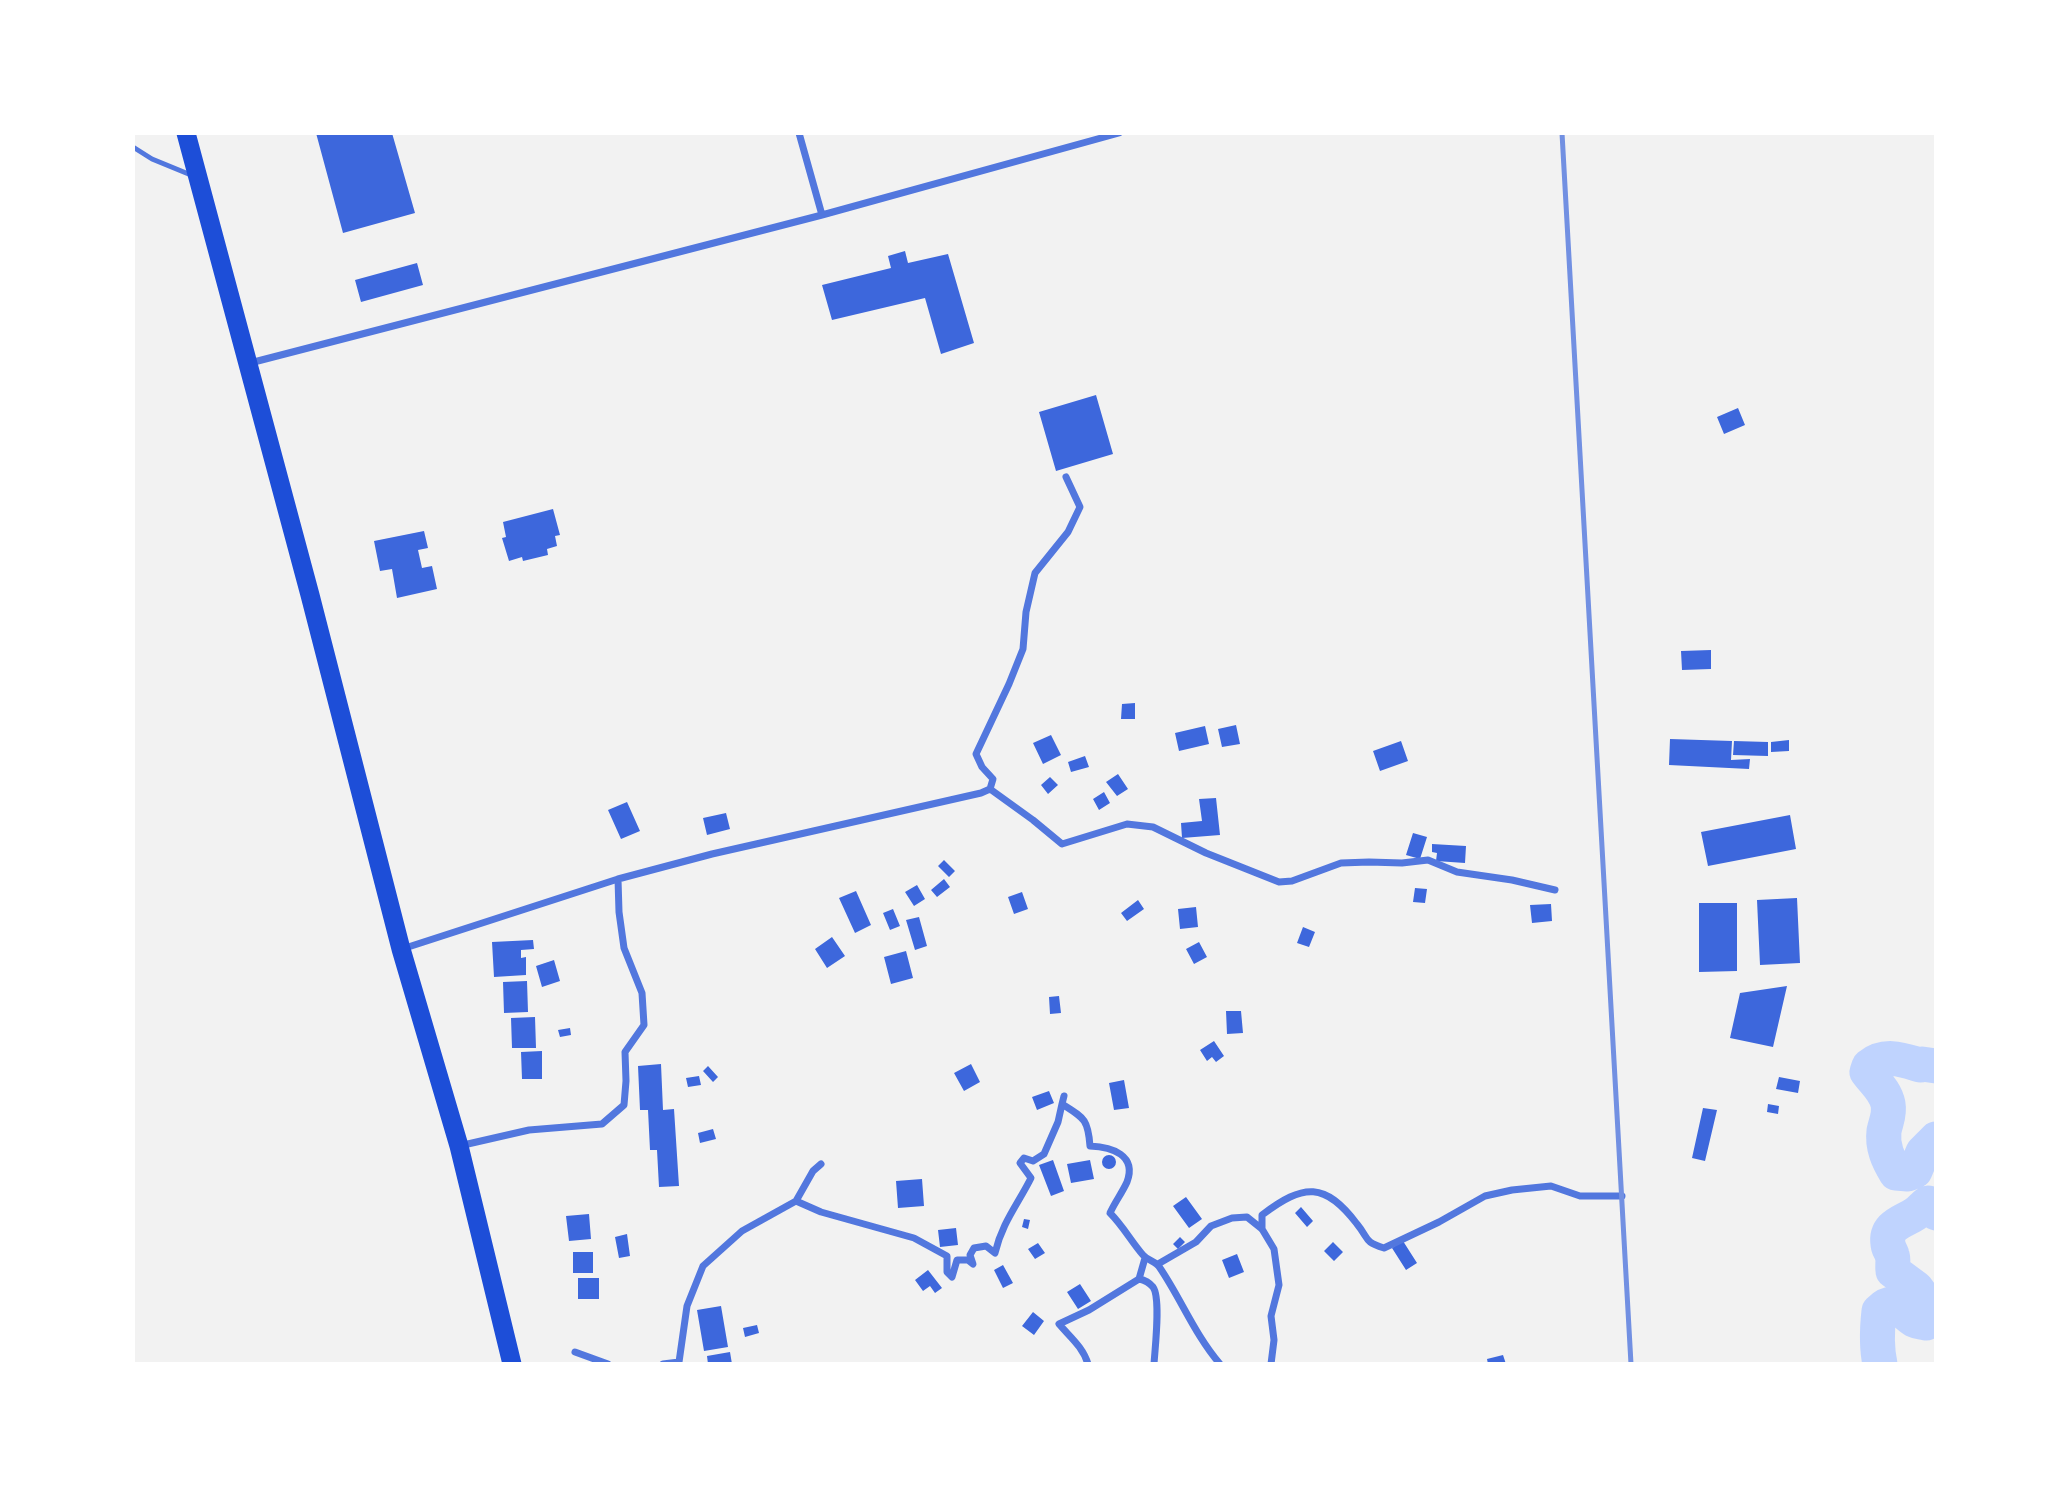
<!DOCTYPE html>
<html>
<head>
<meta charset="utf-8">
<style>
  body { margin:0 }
  #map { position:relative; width:2069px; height:1497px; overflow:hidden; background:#f2f2f2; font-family:Lato,sans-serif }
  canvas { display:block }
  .frame { position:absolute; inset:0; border:135px solid #fff; pointer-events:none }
</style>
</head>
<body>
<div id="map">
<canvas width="2069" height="1497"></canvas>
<div class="frame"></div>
</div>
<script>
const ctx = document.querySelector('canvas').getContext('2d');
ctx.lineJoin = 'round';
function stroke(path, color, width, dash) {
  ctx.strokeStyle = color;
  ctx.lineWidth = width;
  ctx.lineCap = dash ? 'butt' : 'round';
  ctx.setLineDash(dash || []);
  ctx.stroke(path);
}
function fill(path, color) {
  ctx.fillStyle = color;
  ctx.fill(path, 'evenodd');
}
const river = new Path2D(`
  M1936,1066L1922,1064L1920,1065C1903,1060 1885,1053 1869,1066L1867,1072C1875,1083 1885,1090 1888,1104C1890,1115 1886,1121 1884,1131C1882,1147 1888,1160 1896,1173L1908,1174L1915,1171L1923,1152L1936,1139
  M1880,1364C1876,1346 1877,1329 1879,1311C1896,1294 1902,1314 1914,1320C1918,1322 1922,1322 1926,1323L1932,1317L1933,1311L1916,1288L1893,1271C1892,1266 1894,1260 1892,1255C1891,1251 1888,1248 1888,1244C1885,1225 1903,1222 1915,1214C1920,1211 1923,1206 1928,1203L1936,1213`);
const building = new Path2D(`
  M316,133H392L415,213L343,233Z
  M905,251L908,263L948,254L974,343L941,354L925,298L832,320L822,285L891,268L888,256Z
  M417,263L423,285L361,302L355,280Z
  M1096,395L1113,454L1056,471L1039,412Z
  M1738,408L1745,425L1724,434L1717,417Z
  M553,509L560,535L555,536L557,546L547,549L548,555L523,561L522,557L509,561L502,538L506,537L503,522Z
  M424,531L428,548L418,550L422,568L432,566L437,589L397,598L392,569L380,571L374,541Z
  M1711,650V669L1682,670L1681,651Z
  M1135,703V719H1121L1122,704Z
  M1236,725L1240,744L1222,747L1218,729Z
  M1205,726L1209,744L1179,751L1175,733Z
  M1051,735L1061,755L1043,764L1033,743Z
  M1670,739L1732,741L1731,760L1750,759L1749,769L1669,765Z
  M1789,740V751L1771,752V742Z
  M1401,741L1408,761L1380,771L1373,751Z
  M1734,741L1768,742V756L1733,755Z
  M1085,756L1089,767L1071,772L1068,762Z
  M1118,774L1128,789L1117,796L1106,782Z
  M1050,777L1058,785L1048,794L1041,785Z
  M1104,792L1110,803L1099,810L1093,799Z
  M1216,798L1220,835L1182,838L1181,823L1202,821L1199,799Z
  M627,802L640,831L621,839L608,810Z
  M726,813L730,829L707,835L703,818Z
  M1790,815L1796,849L1708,866L1701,832Z
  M1413,833L1427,837L1420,859L1406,855Z
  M1432,844L1466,846L1465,863L1436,861L1437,853L1432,852Z
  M944,860L955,871L949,877L938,866Z
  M944,879L950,887L937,897L931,890Z
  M917,885L925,899L914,906L905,892Z
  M1415,888L1427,889L1425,903L1413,902Z
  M856,891L871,925L855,933L839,898Z
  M1022,892L1028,909L1014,914L1008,897Z
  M1797,898L1800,963L1760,965L1757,900Z
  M1138,900L1144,909L1127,921L1121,913Z
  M1699,903H1737V971L1699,972Z
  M1551,904L1552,921L1532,923L1530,905Z
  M1196,907L1198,927L1180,929L1178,909Z
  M893,909L900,926L890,930L883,913Z
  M919,917L927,946L915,950L906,920Z
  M1303,927L1315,932L1309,947L1297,943Z
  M832,937L845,956L827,968L815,949Z
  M533,940L534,949L521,950V958L526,957V975L494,977L492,942Z
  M1199,942L1207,957L1194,964L1186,949Z
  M906,951L913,978L891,984L884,957Z
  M554,960L560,981L542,987L536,966Z
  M527,981L528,1012L504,1013L503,982Z
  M1787,986L1773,1047L1730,1038L1740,993Z
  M1059,996L1061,1013L1050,1014L1049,997Z
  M1226,1011H1241L1243,1033L1227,1034Z
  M535,1017L536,1048H512L511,1018Z
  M570,1028L571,1035L560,1037L558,1030Z
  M1214,1041L1224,1056L1216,1062L1212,1057L1207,1061L1200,1050Z
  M542,1051V1079H522L521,1052Z
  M661,1064L663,1110L674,1109L679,1186L659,1187L657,1150H650L648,1110H640L638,1066Z
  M971,1064L980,1082L964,1091L954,1073Z
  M708,1066L718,1077L713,1082L703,1071Z
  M699,1076L701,1085L688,1087L686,1078Z
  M1779,1077L1800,1081L1798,1093L1776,1089Z
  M1124,1080L1129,1108L1114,1110L1109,1083Z
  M1049,1091L1054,1103L1037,1110L1032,1097Z
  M1768,1104L1779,1106L1778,1114L1767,1112Z
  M1703,1108L1717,1110L1705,1161L1692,1158Z
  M713,1129L716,1139L700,1143L698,1133Z
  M1102 1162a7 7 0 1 1 14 0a7 7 0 1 1-14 0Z
  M1053,1160L1064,1191L1051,1196L1039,1165Z
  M1090,1160L1094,1179L1071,1183L1067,1164Z
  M922,1179L924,1206L898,1208L896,1181Z
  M1186,1197L1202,1219L1189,1228L1173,1206Z
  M1301,1207L1313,1221L1307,1227L1295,1213Z
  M589,1214L591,1239L569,1241L566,1216Z
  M1024,1219L1030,1220L1028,1229L1022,1227Z
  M956,1228L958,1245L940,1247L938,1230Z
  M627,1234L630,1256L619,1258L615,1237Z
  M1180,1237L1185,1242L1178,1249L1173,1244Z
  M1403,1241L1417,1263L1406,1270L1392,1248Z
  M1333,1242L1343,1252L1334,1261L1324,1251Z
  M1038,1243L1045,1253L1035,1259L1028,1249Z
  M573,1252H593V1273H573Z
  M1237,1254L1244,1272L1229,1278L1222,1260Z
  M1003,1265L1013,1283L1003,1288L994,1270Z
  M928,1270L942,1288L935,1293L930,1286L923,1291L915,1280Z
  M578,1278H599V1299H578Z
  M1080,1284L1091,1301L1078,1309L1067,1292Z
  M721,1306L728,1347L704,1351L697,1310Z
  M1033,1312L1044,1321L1034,1335L1022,1326Z
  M757,1325L759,1333L745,1337L743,1328Z
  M730,1352L732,1364H708L707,1356Z
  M1503,1355L1506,1364H1488L1487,1359Z`);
const service = new Path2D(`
  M133,147L152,159L191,175`);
const minor = new Path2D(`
  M799,133L822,215
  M250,363L822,215L1119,133
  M990,789L1033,820L1062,844L1127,824L1153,827L1206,853L1279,882L1292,881L1341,863L1369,862L1402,863L1428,860L1457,872L1512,880L1555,890
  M402,949L618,879L712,854L981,793L990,789L993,779L982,767L976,754L1009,684L1023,649L1026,612L1035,573L1068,532L1080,507L1066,477
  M1064,1096L1062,1104C1084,1118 1088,1119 1090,1146C1112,1147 1137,1155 1127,1182C1122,1193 1115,1202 1110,1213C1123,1226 1131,1241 1143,1255C1148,1261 1156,1261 1160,1268C1181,1299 1195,1335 1220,1364
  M459,1146L529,1130L602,1124L624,1105L626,1081L625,1052L644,1025L642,993L624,948L619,912L618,879
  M796,1201L813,1171L821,1164
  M1262,1229V1215C1304,1183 1325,1182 1357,1224C1370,1240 1363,1241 1384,1248L1439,1222L1485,1196L1512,1190L1551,1186L1580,1196H1622
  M1158,1264L1196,1242L1211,1226L1232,1218L1247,1217L1262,1229L1274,1249L1279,1285L1271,1316L1274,1340L1271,1364
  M1139,1279C1144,1280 1149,1282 1153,1287C1161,1298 1155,1348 1154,1364
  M575,1352L608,1364
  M663,1364L679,1362L687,1306L703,1266L742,1231L796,1201L821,1212L914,1238L947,1256V1272L952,1277L957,1260H968L973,1264L970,1255L974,1248L986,1246L995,1253C1002,1223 1018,1204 1031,1178L1020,1163L1024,1158L1033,1161L1044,1154L1058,1122L1062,1104
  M1088,1364C1083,1347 1070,1337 1059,1324L1089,1310L1139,1279L1145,1258`);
const trunk = new Path2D(`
  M186,133L310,595L401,949L459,1146L512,1364`);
const rail = new Path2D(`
  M1562,133L1631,1364`);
stroke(river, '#bfd3fe', 35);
fill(building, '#3d67dc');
stroke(service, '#5277de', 5);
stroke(minor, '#5277de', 7);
stroke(trunk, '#1d4ed8', 19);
stroke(rail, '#7290e2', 5);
</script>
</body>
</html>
